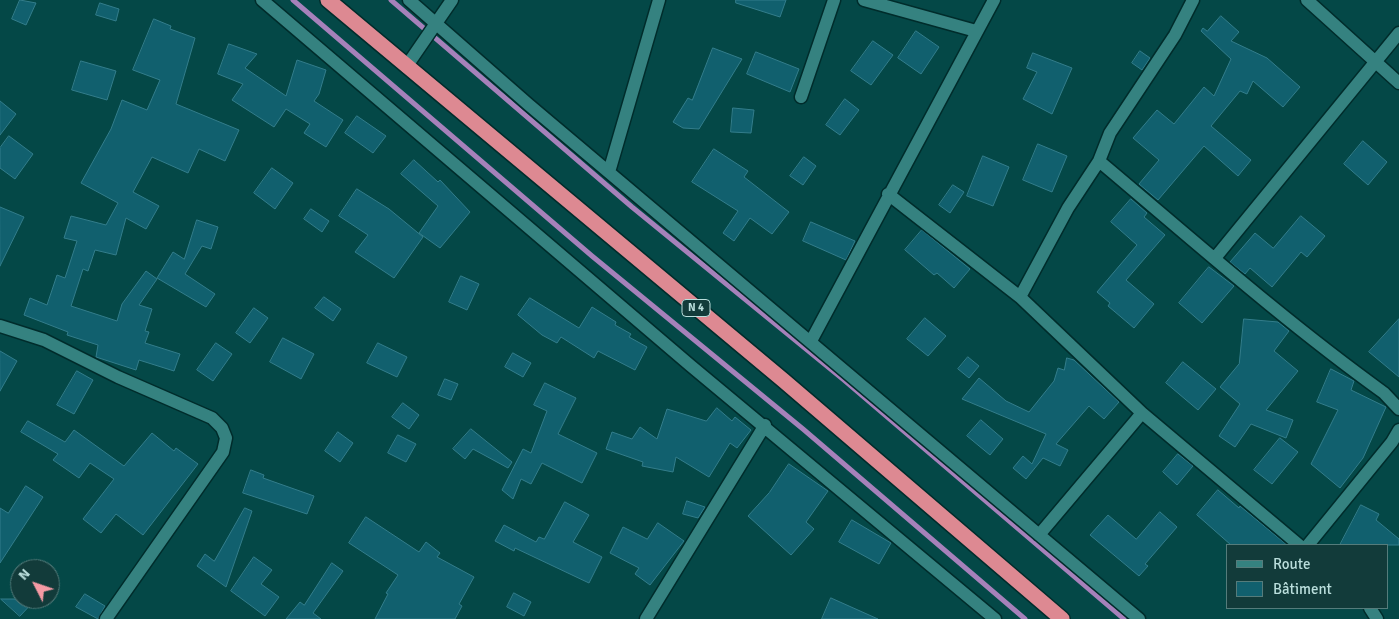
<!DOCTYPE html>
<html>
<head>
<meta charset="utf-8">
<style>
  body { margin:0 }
  #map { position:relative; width:1399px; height:619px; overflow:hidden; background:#044847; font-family:Signika,sans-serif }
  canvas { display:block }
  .legend { position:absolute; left:1226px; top:544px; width:162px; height:65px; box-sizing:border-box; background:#123b3a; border:1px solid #557c7b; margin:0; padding:6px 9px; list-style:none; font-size:15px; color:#badedc }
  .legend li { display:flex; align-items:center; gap:10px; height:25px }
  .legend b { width:25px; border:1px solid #557c7b }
  .north { position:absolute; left:10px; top:559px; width:50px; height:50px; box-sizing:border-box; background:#123b3a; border:1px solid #557c7b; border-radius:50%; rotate:311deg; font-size:14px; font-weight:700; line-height:20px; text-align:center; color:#badedc }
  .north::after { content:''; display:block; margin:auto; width:18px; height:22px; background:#f49aa4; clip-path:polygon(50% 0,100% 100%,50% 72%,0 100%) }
</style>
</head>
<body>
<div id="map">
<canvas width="1399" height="619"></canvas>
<ul class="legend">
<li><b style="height:6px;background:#358280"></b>Route</li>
<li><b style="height:14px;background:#11606e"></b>Bâtiment</li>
</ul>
<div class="north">N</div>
</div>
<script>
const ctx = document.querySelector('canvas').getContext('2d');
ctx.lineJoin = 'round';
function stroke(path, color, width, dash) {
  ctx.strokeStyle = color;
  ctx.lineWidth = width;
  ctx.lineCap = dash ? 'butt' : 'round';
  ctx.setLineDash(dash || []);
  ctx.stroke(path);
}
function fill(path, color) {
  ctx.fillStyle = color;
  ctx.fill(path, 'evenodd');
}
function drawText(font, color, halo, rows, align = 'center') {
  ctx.font = font + ' Signika,sans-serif';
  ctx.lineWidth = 5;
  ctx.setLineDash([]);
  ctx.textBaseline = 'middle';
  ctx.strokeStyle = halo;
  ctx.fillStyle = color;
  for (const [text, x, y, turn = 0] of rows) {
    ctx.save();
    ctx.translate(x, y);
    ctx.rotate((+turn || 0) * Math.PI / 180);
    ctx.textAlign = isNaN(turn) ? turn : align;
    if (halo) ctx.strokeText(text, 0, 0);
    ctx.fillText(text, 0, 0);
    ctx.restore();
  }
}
const stream = new Path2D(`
  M293,0L592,256L803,429L1025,619
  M391,0L632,207L844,380L1124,619`);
const building = new Path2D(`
  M20,0L36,3L26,25L12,19Z
  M736,0H786L780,17L736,3Z
  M100,3L119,9L116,21L96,15Z
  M1221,16L1239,32L1231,41L1267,58L1300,87L1283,107L1253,81L1247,94L1240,91L1211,126L1251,160L1238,176L1204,146L1158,200L1139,184L1159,160L1133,138L1157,110L1174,124L1204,87L1214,96L1231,59L1201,31L1203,28L1207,31Z
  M154,19L171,26L170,29L195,38L176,104L239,130L225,161L199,149L188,173L152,157L133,192L159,206L146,229L126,218L116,255L95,250L88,271L83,269L71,306L117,321L122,304L146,271L157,279L139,305L152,309L145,331L149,332L145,343L180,354L174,371L139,360L136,370L96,357L98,345L67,335L68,332L24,315L30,298L47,305L57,275L65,278L77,241L64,238L71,216L106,225L118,203L81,183L111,129L122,100L147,110L160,80L133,70Z
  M916,31L939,47L921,74L898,58Z
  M873,41L893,55L871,85L851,71Z
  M229,44L257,54L245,68L286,96L297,60L326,70L319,94L314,101L343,120L326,147L304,133L310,124L286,109L274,127L232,100L243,84L218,74Z
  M713,48L742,59L699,129L683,128L673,122L688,98L692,100Z
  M1140,51L1150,58L1142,70L1132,63Z
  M756,52L799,69L790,92L747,74Z
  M1033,53L1072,68L1052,114L1023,99L1037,72L1027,68Z
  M81,61L116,71L107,100L72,90Z
  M845,99L859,110L840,135L826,125Z
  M0,101L16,114L0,135Z
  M733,108L754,110L751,133L731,132Z
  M357,116L386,136L373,153L345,133Z
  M9,136L33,154L15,179L0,168V148Z
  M1363,141L1387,162L1368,185L1344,164Z
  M1038,144L1067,156L1052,192L1023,180Z
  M714,149L748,171L744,177L789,212L772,234L750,218L734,241L723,233L738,211L692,182Z
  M983,156L1009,167L993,206L967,196Z
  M804,157L816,166L803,185L790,176Z
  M414,160L438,182L440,180L470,212L440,248L419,233L438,206L401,174Z
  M272,168L293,183L275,209L254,193Z
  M953,185L964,192L950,213L939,205Z
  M357,189L389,209L423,237L394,278L355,252L368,235L339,216Z
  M1131,199L1147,213L1144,217L1165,235L1126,280L1154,304L1134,328L1108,306L1110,303L1097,292L1137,245L1111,222Z
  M0,207L24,217L0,266Z
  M311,209L329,221L322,232L304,219Z
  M1301,216L1325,236L1307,257L1301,252L1272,287L1250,268L1245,274L1230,262L1255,233L1273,248Z
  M197,220L218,227L211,249L202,246L185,274L215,294L206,307L157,278L173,252L184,259Z
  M811,222L855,241L846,260L803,241Z
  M922,230L970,269L954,288L937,273L934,275L905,250Z
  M1209,267L1234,286L1202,323L1179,303Z
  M461,276L479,284L467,310L449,302Z
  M324,297L341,309L333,321L315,308Z
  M530,298L579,328L592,307L616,322L615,325L631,334L629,337L647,347L635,370L598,351L594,358L561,337L557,343L542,335L518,315Z
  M254,308L268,318L250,343L236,333Z
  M925,318L946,336L928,356L907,339Z
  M1244,319L1278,322L1289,331L1274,351L1298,371L1266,410L1293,420L1286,438L1251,424L1235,447L1219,436L1240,404L1220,387L1239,364Z
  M1399,319V377L1369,352Z
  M283,338L314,354L301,379L270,362Z
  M216,343L232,354L213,381L197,370Z
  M378,343L407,357L397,377L367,363Z
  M0,351L17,361L0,391Z
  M513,353L531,363L523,377L505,367Z
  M968,357L979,366L969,378L958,369Z
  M1067,358L1074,360L1119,402L1104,419L1089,406L1056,444L1068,450L1060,466L1043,458L1026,479L1013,468L1023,456L1032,464L1046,434L962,399L979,378L1006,401L1029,412L1054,381L1058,368L1064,370Z
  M1183,362L1216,389L1198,410L1166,383Z
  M1331,369L1354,381L1351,390L1386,407L1363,458L1340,488L1311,464L1338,410L1317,402Z
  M77,371L93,380L74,414L57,405Z
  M445,379L458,384L451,400L438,395Z
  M545,383L576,398L558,434L597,453L582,483L542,463L531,484L521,479L513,499L502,490L523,449L531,453L547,411L534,405Z
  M403,403L419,415L409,429L392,417Z
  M717,408L732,421L735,417L751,430L737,448L730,443L709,477L676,457L673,472L642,466L643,462L606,449L612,432L632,439L640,427L657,439L667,409L706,421Z
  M981,420L1003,439L990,455L967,436Z
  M28,421L65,442L74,430L124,466L152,433L174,451L176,448L198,464L143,535L116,514L101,533L83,519L114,479L90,463L79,478L53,460L58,454L21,432Z
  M471,429L512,462L508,468L473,449L465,459L453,449Z
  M338,432L353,443L340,462L325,451Z
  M398,435L416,444L406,462L388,453Z
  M1280,438L1298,452L1272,484L1254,470Z
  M1178,454L1193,466L1177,485L1163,472Z
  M789,464L828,491L806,522L814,529L791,555L748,516L769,493Z
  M251,470L264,475L263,478L314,496L307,514L243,493Z
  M26,486L43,497L0,563V508L8,513Z
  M1218,490L1239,508L1240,506L1287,545H1231L1197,515Z
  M687,501L705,507L698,518L683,514Z
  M565,502L589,515L573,542L602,557L589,583L515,548L514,551L495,541L504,525L536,542L539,537L544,539Z
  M1361,505L1379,514L1376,520L1399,539V545H1340Z
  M245,508L252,511L226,587L197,566L205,554L214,561Z
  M1160,512L1177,527L1145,564L1148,566L1139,576L1090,535L1108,515L1136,539Z
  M366,517L419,552L426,542L440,553L437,557L474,577L459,604L462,606L455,619H375L388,594L386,593L398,575L349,543Z
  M852,520L891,543L879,564L839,542Z
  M658,523L684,541L650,585L635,574L639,568L610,553L623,527L647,539Z
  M254,557L272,570L261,584L279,597L265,616L231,591Z
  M332,563L343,571L313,613L321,619H286L300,602L304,605Z
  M514,593L531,602L524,616L507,607Z
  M85,594L105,606L98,619L76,607Z
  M831,598L878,619H822Z
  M1,599H36L20,616Z`);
const street = new Path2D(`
  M262,0L691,366L995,619
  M409,0L529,105L1139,619
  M864,0L976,31
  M1307,0L1399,83
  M406,67L452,0
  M801,97L834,0
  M1099,161C1193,240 1284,321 1384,393L1399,409
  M609,172L659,0
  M888,194L1020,297L1142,413L1299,545
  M1215,258L1399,33
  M1020,297L1068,208L1099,161L1110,133L1175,35L1193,0
  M0,326L44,340L118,377L212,418L222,428L226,438L223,452L106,619
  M811,341L994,0
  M1039,535L1142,413
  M1308,545L1392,442L1399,430
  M1370,608L1377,619
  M646,619L765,425`);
const highway = new Path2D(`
  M328,0L783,380L1062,619`);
const shields = [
  [696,308,28]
];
const shieldNames = [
  ["N 4",696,308]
];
stroke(stream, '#a681ba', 5);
fill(building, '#11606e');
stroke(building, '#337d8b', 1);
stroke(street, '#002c2b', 15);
stroke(highway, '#002c2b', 18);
stroke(street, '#358280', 12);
stroke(highway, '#dd8992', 15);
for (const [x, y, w] of shields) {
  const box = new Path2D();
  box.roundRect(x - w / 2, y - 8.5, w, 17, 4);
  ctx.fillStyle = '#123b3a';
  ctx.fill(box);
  stroke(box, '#badedc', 1);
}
drawText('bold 11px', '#badedc', null, shieldNames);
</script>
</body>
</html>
